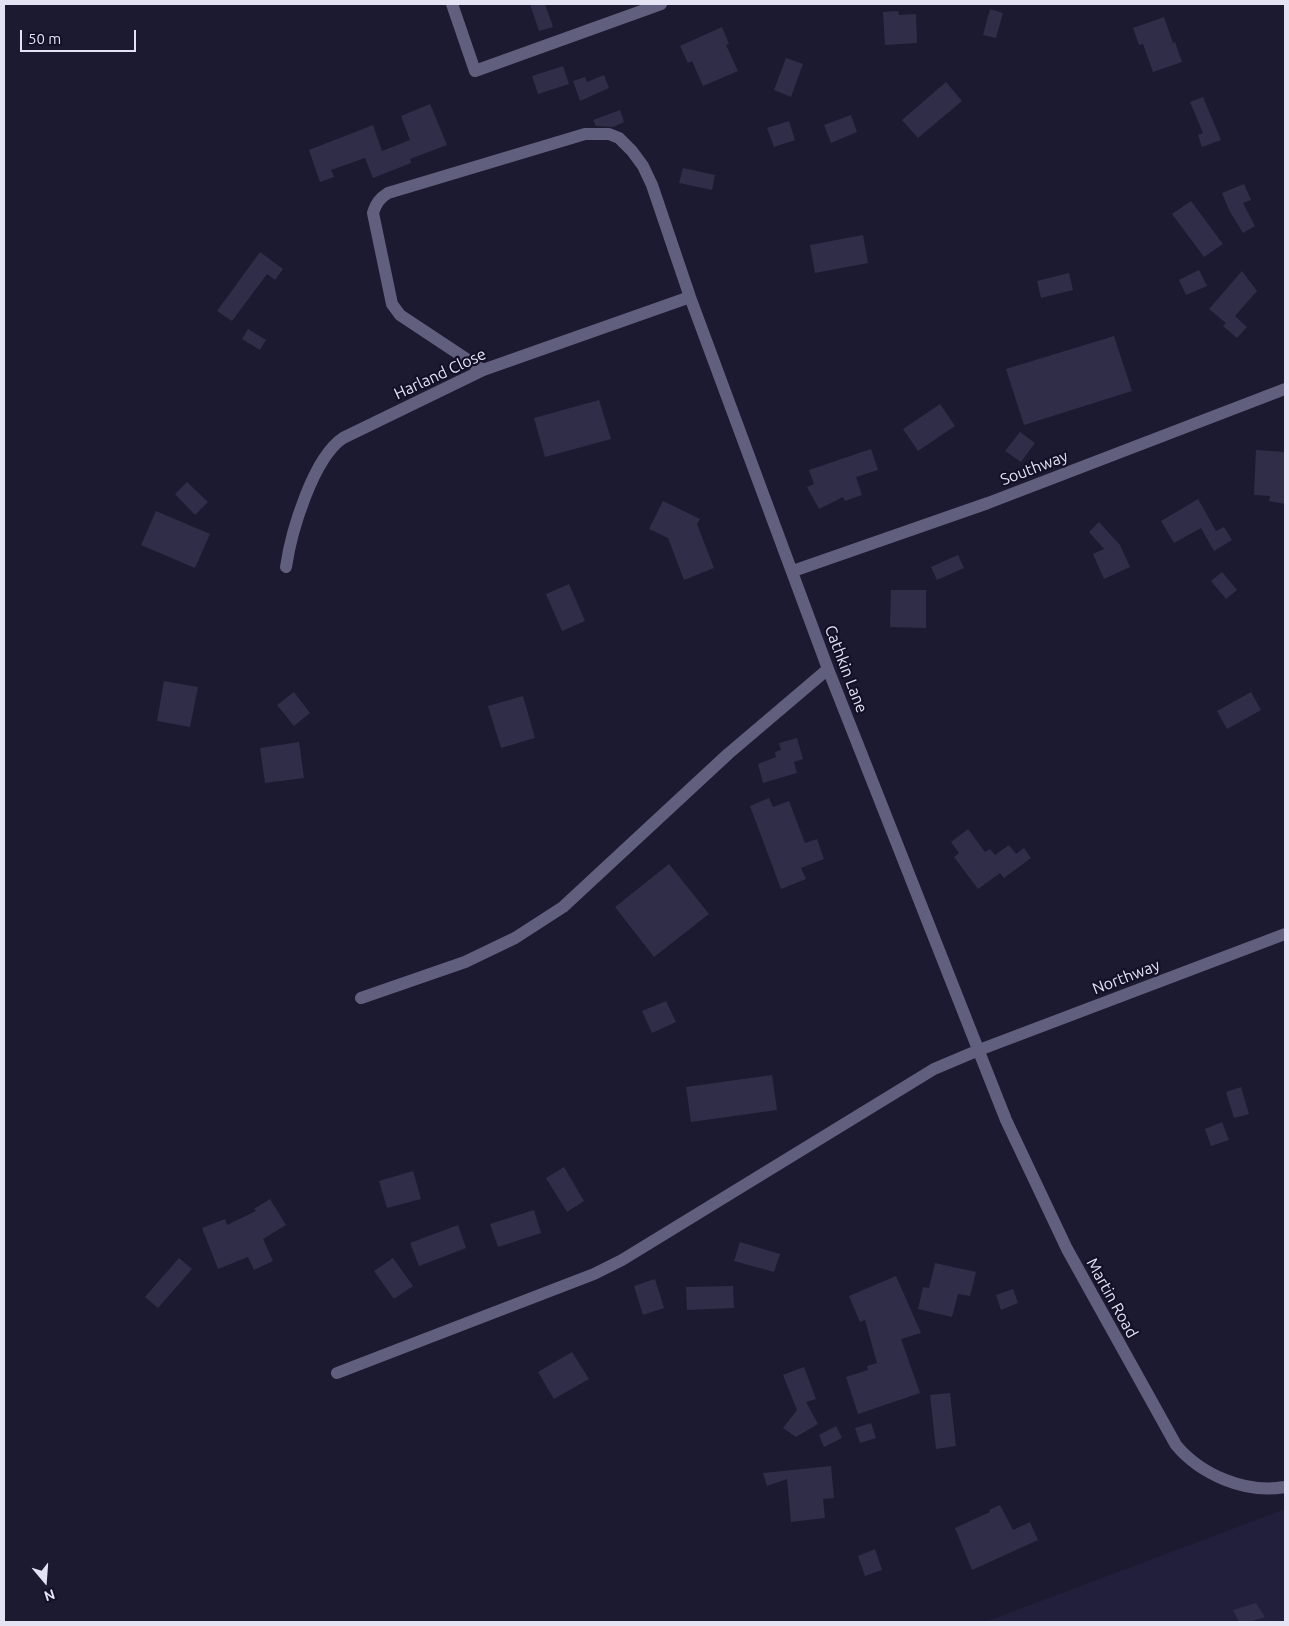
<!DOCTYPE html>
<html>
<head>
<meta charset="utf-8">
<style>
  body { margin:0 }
  #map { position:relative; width:1289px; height:1626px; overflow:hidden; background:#1c1a31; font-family:Ubuntu,sans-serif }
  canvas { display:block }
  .frame { position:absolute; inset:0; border:5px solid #e3e3f3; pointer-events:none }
  .north { position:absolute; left:20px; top:1556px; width:50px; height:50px; -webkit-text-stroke:4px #131027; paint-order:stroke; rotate:162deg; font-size:14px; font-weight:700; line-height:20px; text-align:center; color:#e3e3f3 }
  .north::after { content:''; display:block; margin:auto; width:18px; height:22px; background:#e3e3f3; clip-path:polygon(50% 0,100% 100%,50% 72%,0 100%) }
  .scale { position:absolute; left:20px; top:30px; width:116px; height:22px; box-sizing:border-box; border:2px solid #e3e3f3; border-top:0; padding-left:6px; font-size:15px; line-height:18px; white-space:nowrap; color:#e3e3f3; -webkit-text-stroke:4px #131027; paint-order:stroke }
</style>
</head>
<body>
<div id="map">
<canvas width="1289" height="1626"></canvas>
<div class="frame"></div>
<div class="north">N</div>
<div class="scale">50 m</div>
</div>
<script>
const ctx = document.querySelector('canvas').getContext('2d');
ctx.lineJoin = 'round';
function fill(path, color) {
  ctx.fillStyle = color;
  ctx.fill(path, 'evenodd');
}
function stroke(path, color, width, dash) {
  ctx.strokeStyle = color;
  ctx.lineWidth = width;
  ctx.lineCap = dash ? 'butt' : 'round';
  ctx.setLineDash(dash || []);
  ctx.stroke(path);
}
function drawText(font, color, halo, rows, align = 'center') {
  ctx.font = font + ' Ubuntu,sans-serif';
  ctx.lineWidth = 4.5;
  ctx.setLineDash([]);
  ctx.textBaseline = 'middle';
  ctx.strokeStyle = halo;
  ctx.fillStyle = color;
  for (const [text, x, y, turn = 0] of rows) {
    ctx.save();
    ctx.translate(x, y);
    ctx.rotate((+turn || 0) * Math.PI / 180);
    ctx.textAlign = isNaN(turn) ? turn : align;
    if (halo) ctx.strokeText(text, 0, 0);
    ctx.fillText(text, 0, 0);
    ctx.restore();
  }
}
const built = new Path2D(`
  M1285,1509V1622H985Z`);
const building = new Path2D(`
  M530,4H545L553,27L539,31Z
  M990,9L1003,13L996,38L983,35Z
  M898,11L899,15L916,14L917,43L885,45L883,12Z
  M1164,17L1173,43L1175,42L1182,62L1153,72L1143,44L1139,45L1133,28Z
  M722,27L729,44L726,45L738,71L703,86L692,61L688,63L680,46Z
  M786,58L803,64L791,97L774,90Z
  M563,66L569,84L538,94L532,76Z
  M604,75L609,88L580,101L573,81L585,77L587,82Z
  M946,82L962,101L918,138L902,120Z
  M1203,97L1221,140L1202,147L1198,135L1203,133L1190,102Z
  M430,104L447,145L410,159L411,163L373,178L365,158L331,170L334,177L320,182L309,150L373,125L382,151L410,140L401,116Z
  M620,110L624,122L613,127L596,126L593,120Z
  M851,115L857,132L831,143L824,125Z
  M789,121L795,140L774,147L767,128Z
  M683,168L715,175L712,190L679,183Z
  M1244,184L1251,200L1243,203L1255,226L1243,233L1229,210L1222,193Z
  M1191,201L1223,244L1204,257L1172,214Z
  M863,235L868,263L815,273L810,245Z
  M260,252L283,269L275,280L267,274L232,321L217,311Z
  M1199,270L1207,286L1186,295L1179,280Z
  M1242,271L1257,291L1235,316L1247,327L1237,338L1223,326L1226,323L1209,309Z
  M1069,273L1073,290L1041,298L1037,281Z
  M248,329L266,340L260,350L242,339Z
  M1114,336L1132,391L1024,425L1006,369Z
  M599,400L611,439L545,457L534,418Z
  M940,404L955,426L918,451L903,429Z
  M1020,432L1035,443L1021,462L1005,451Z
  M871,449L878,470L856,477L862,495L845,501L843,497L819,509L807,487L814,484L809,470Z
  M1256,450L1285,452V504L1269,501L1270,496L1254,495Z
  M187,482L208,502L195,515L175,494Z
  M1198,499L1216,531L1224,527L1232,540L1214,551L1201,528L1174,543L1161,521Z
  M663,501L700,519L697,524L714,568L684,580L668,538L649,529Z
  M156,511L210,534L195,568L141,545Z
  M1099,522L1120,545L1130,567L1104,579L1093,554L1104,549L1089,532Z
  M958,555L964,568L937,580L931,567Z
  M1222,572L1237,590L1226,599L1211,581Z
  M569,584L585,621L562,631L546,594Z
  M891,590H926V628L890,627Z
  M164,681L198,687L190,727L157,721Z
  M294,692L310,713L294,726L277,705Z
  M1251,692L1261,710L1227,729L1217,711Z
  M523,696L535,738L501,748L488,706Z
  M797,738L803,759L794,762L797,773L763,783L758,764L776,757L775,752L781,750L779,743Z
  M299,742L304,778L265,783L260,748Z
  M769,798L773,807L789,801L805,843L817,839L824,859L801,868L806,879L781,889L750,806Z
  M968,829L985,852L990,849L995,855L1009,845L1016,854L1024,848L1031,858L1004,878L1000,873L978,889L954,857L959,853L951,842Z
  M669,864L709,914L654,957L615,907Z
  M666,1001L676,1022L652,1033L642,1011Z
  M772,1075L777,1110L691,1122L686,1087Z
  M1241,1087L1249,1114L1234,1118L1226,1092Z
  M1222,1122L1229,1140L1211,1146L1205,1129Z
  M564,1167L584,1201L567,1212L546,1178Z
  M413,1171L421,1199L387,1208L379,1181Z
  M270,1199L286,1225L263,1239L273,1261L254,1270L248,1257L218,1269L202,1228L225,1219L227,1225L256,1211L254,1209Z
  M534,1210L541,1233L498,1247L490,1224Z
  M458,1225L466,1248L419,1266L410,1243Z
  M740,1242L780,1254L774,1272L734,1261Z
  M179,1258L192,1269L158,1308L145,1297Z
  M393,1258L413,1286L394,1299L374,1271Z
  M935,1263L976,1272L970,1296L958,1294L952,1317L918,1309L923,1287L929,1288Z
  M896,1276L921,1333L901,1339L920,1393L858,1414L846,1377L868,1370L867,1366L877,1363L865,1320L860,1322L849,1296Z
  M655,1279L664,1308L643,1315L634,1286Z
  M733,1286L734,1308L687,1310L686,1287Z
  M1013,1289L1018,1303L1001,1310L996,1295Z
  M572,1352L589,1379L554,1399L538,1372Z
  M804,1367L816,1399L806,1402L818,1424L796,1437L783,1428L797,1410L783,1375Z
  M950,1393L956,1446L936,1449L930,1395Z
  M871,1423L876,1438L860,1443L855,1428Z
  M836,1426L842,1438L824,1447L819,1435Z
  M831,1466L834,1498L823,1499L825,1518L791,1522L787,1479L767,1486L763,1473Z
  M1000,1505L1013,1530L1030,1522L1038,1540L972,1570L955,1528L990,1512L989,1510Z
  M875,1549L882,1570L865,1576L858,1556Z
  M1256,1603L1265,1617L1249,1622H1239L1233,1610Z`);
const minor = new Path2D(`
  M452,4L475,71L661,4
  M483,370L400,315L392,304L373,213C376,203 380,198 388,193L585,134H609L619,138L632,151L643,166L652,185L690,297L828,669L1006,1120L1067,1249L1176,1445C1201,1475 1246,1494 1285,1487
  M286,567C291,532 313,458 343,438L483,370L690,297
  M793,571L988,503L1285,389
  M361,998L465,962L515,938L563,907L728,754L828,669
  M337,1373L594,1274L622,1260L934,1069L979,1050L1285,934`);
const streetNames = [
  ["Harland Close",440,374,-25],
  ["Southway",1034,468,-21],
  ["Cathkin Lane",846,669,69],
  ["Northway",1126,977,-21],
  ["Martin Road",1112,1298,61]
];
fill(built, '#221f3d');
fill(building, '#2f2d48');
stroke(minor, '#615f7e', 12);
drawText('16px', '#e3e3f3', '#131027', streetNames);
</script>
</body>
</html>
